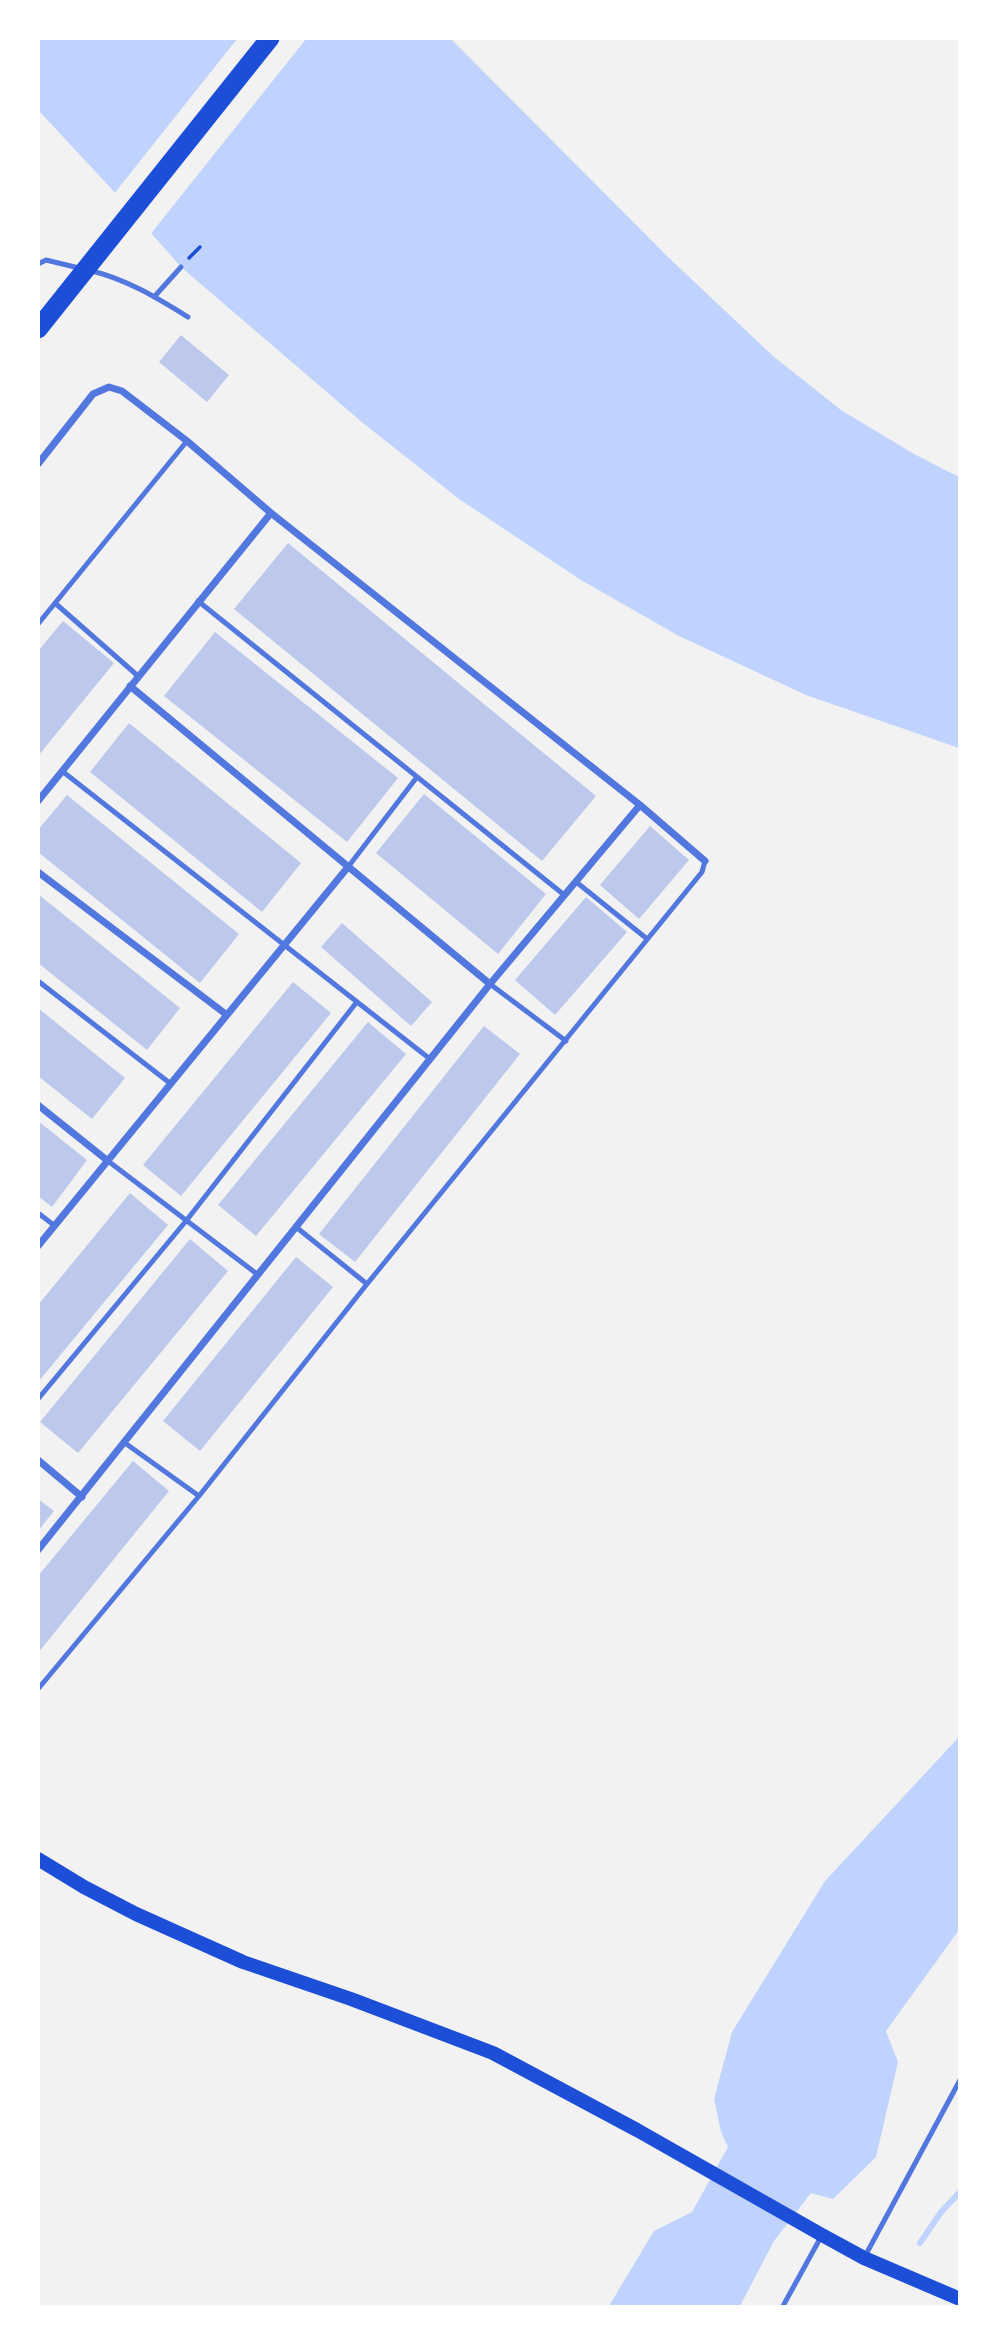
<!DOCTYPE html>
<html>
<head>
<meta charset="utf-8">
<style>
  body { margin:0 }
  #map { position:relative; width:998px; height:2345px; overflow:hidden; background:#f2f2f2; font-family:Barlow,sans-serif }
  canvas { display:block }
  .frame { position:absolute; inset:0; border:40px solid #fff; pointer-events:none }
</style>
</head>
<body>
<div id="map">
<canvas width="998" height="2345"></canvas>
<div class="frame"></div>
</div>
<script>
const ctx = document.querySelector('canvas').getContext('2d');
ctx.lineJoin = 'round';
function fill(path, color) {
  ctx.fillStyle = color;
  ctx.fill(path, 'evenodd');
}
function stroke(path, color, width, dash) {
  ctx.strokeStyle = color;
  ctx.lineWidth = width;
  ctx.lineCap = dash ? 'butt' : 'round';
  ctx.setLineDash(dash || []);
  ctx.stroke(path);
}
const water = new Path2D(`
  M38,39H451L668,257L773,356L841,410L914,454L959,477V748L806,695L679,636L581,580L459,499L363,423L181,267L120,198L39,111Z
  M959,1737V1930L886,2031L898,2062L876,2157L833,2199L811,2193L774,2241L740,2306H609L654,2231L692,2212L728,2147L721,2132L714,2099L732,2032L825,1881Z`);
const pier = new Path2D(`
  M237,39H306L149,236L113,195Z`);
const stream = new Path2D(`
  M920,2243L941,2212L960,2192`);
const building = new Path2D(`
  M181,335L229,375L207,402L159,362Z
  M288,543L596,796L542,861L234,609Z
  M63,621L114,663L38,756V651Z
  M215,632L398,778L347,842L164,696Z
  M129,723L301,863L262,912L90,772Z
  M424,794L546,894L498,954L376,853Z
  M67,795L239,934L200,983L38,852V830Z
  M650,826L689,860L639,919L600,885Z
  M38,894L180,1008L147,1050L38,963Z
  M586,897L627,932L555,1015L515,980Z
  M342,923L432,1002L411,1026L321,947Z
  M293,982L331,1013L181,1196L143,1165Z
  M38,1008L125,1078L92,1119L38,1076Z
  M368,1022L406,1054L256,1236L218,1205Z
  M484,1026L520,1054L355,1262L319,1234Z
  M38,1121L87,1160L52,1207L38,1196Z
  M130,1193L168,1225L38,1382V1305Z
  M190,1239L228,1271L78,1453L40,1422Z
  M296,1257L333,1287L200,1451L163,1421Z
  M133,1461L169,1491L38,1653V1576Z
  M38,1499L54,1511L38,1531Z`);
const path = new Path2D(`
  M189,258L200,247`);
const service = new Path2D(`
  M38,264L46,260L79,268
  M92,271C128,280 157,298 188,317
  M154,297L181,267
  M198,601L563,894
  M55,603L138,676
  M38,624L187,441
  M62,771L430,1059
  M348,867L417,777
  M575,881L646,938
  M38,981L171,1084
  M490,984L566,1041
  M108,1161L257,1274
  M38,1213L55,1226
  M296,1227L367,1284
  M38,1399L186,1221L356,1003
  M125,1443L199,1496
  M38,1689L199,1496L367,1284L702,872L705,861
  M864,2258L960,2080
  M783,2306L822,2235`);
const minor = new Path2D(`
  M38,464L93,394L109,387L122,391L187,441L271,513L640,805L705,861
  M130,686L490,984
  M38,801L271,513
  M38,872L227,1015
  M38,1105L108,1161
  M38,1246L348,867
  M38,1460L82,1497
  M38,1550L490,984L640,805`);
const secondary = new Path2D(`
  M38,1859L84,1887L136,1914L243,1962L351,1999L493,2053L637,2130L822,2235L864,2258L960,2299`);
const trunk = new Path2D(`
  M38,329L270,38`);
fill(water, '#bfd3fe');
fill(pier, '#f2f2f2');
stroke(stream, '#bfd3fe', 6);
fill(building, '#bdc9ec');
stroke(path, '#1d4ed8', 3.5);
stroke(service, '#5277de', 5);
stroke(minor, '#5277de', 7);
stroke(secondary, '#1d4ed8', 14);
stroke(trunk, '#1d4ed8', 19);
</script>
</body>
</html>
